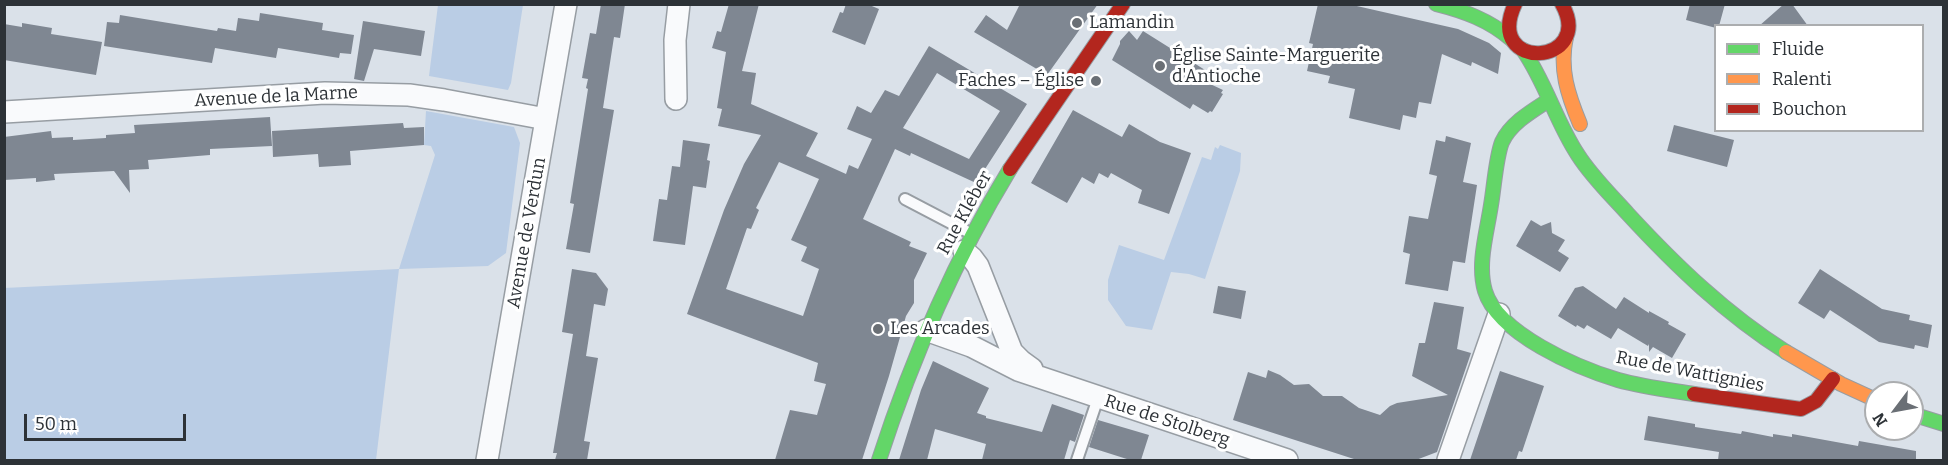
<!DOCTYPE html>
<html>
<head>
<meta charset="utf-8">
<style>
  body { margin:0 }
  #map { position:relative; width:1948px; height:465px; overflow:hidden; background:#dae1e9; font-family:Bitter,serif }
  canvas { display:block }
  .frame { position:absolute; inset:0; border:6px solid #2d3237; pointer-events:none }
  .legend { position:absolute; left:1714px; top:24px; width:210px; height:108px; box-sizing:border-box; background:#fff; border:2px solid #abadaf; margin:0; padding:8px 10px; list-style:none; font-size:18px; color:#2d3237 }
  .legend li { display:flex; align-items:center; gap:12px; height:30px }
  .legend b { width:30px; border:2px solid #abadaf }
  .north { position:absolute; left:1864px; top:381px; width:60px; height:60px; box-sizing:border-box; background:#fff; border:2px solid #abadaf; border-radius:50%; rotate:238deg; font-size:16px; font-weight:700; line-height:24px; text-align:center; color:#2d3237 }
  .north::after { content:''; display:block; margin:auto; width:21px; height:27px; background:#6a6f75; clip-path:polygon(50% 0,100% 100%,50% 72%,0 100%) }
  .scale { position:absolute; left:24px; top:414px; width:162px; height:27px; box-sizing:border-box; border:3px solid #2d3237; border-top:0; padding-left:8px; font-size:18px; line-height:21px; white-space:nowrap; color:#2d3237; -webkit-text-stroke:4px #fff; paint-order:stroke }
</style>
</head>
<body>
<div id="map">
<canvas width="1948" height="465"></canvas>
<div class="frame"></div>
<ul class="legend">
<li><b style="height:8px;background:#63d668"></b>Fluide</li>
<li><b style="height:8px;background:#ff974d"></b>Ralenti</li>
<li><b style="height:8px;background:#b3261e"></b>Bouchon</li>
</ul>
<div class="north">N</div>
<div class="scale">50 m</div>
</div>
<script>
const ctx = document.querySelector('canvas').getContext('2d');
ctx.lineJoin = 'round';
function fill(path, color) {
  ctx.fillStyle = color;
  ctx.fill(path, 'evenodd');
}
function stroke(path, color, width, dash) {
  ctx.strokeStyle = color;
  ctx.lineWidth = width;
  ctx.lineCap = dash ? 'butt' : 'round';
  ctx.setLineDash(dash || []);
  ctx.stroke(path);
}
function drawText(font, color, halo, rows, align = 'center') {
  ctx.font = font + ' Bitter,serif';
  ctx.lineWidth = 6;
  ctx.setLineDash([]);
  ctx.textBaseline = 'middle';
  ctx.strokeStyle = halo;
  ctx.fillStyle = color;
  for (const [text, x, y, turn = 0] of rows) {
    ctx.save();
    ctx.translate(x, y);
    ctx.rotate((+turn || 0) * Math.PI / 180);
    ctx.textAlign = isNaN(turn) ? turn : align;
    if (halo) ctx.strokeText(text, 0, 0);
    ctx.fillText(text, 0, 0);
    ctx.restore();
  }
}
const green = new Path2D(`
  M438,5H523L511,83L508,90L429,76Z
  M426,111L514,127L520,143L506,253L488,266L399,269L376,460H5L4,288L399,269L435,155L431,146L424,145Z
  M1220,145L1241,153L1240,171L1205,279L1189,274L1171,272L1152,330L1126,326L1108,300V280L1119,245L1164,260L1202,157L1211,160L1215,147L1218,149Z`);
const building = new Path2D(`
  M601,4H625L620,38L614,37L603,108L614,110L590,253L566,249L574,204L570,203L588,89L586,88L588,79L582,78L590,33L596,34Z
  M729,4H759L742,71L756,73L751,104L818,133L806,156L846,174L849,165L858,169L872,139L847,129L857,106L871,113L885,90L899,96L929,46L1027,104L976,183L911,153L910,156L895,149L863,219L911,242L909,246L927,253L914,280V303L906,316L889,376L862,460H775L790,410L817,415L826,384L814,381L818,363L687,314L724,210L744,164L761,135L718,126L722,109L717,108L726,52L712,48L717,31L721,32ZM937,73L1000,111L969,159L903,128ZM779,162L819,179L791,240L807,247L801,261L819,269L803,316L726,289L747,228L751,229L759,210L756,208Z
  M846,4H867L879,9L865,45L832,32L840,12L843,13Z
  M1020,4H1098L1047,75L974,32L986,15L1007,30Z
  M1318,4H1348L1458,29L1489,43L1501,53L1498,74L1472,62L1471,66L1442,54L1431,104L1419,102L1416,118L1403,115L1400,130L1349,118L1355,89L1328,83L1330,76L1307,71L1313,44L1309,43Z
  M1690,4H1725L1719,26H1716V28L1686,20Z
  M1784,4H1792L1808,26H1759Z
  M260,13L323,23L322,30L354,35L351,54L340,53L339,58L278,48L276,58L215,48L212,63L104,46L107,22L119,23L120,15L217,31L218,28L236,31L238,18L259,21Z
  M363,21L425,31L421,56L374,49L364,81L354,79Z
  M22,23L52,28L51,34L102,42L96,75L4,60V24L22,27Z
  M1129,31L1137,40L1143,31L1213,75L1208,83L1223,90L1221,93L1223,94L1212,112L1210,111L1208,113L1193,104L1190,109L1112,60L1120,44V41Z
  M1073,110L1122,137L1129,124L1160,142L1191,153L1169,214L1138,203L1142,190L1111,173L1108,178L1099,173L1094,184L1082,177L1067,203L1031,183Z
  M270,117L272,146L210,149V155L148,160L149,169L129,170L130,193L114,171L54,174L55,180L36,182V178L4,180V137L51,131L52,138L73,137V140L106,138V135L135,133L134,125Z
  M403,123L404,128L424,127V145L350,151L351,165L319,167L318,154L273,157L272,131Z
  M1674,125L1734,140L1727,167L1667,151Z
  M1446,136L1471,143L1463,182L1477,185L1465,263L1453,261L1448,291L1405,284L1410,254L1403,252L1409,216L1428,219L1437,176L1429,174L1436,140L1445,142Z
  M683,140L710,144L707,160L710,161L706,188L693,186L685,245L653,241L659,199L667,200L672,166L680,167Z
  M1531,220L1541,226L1551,222L1552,233L1565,240L1558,251L1569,258L1560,272L1516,246Z
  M572,269L596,273L608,289L605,306L594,304L586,356L598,358L584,441L590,442L587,460H555L557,453H553L573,334L562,332Z
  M1820,269L1882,309L1910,315L1909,320L1932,325L1928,348L1915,345L1914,349L1879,342L1830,310L1824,319L1798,303Z
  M1218,286L1246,291L1241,319L1213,313Z
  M1583,286L1616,309L1624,297L1649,313V311L1669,322L1668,324L1686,334L1672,358L1653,347L1649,352V344L1648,346L1618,328L1611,339L1587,325L1584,329L1577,325L1576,327L1558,316L1575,288Z
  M1434,302L1464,307L1457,349L1471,353L1437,452L1416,460H1357L1233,420L1248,372L1266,378L1268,370L1280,375L1294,385L1309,384L1323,396H1342L1359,408L1380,415L1390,406L1397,403L1448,395L1412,376L1419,343H1425Z
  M933,361L989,388L977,413L986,416V418L1042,432L1052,404L1084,415L1075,442L1070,440L1064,460H982L986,444L935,429L927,460H899L921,390Z
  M1500,371L1544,386L1522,452L1519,451L1516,460H1470Z
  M1648,416L1695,424V427L1741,434L1742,431L1773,437V434L1792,437V434L1858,446L1859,441L1916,451V460H1718L1719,452L1644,440Z
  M1098,420L1149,435L1141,460H1130L1089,447Z`);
const lane = new Path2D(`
  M905,199L970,233
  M1077,460L1098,398`);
const street = new Path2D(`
  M676,99L675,40L679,4
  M4,112L325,93L409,95L444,100L546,119
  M964,251L972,258L978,266L1012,352L1021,361L1032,369
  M926,330L971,346L1018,370L1287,460
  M487,460L566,4
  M1448,460L1499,314`);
const fast = new Path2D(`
  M1436,4C1464,11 1489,20 1511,39
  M1523,50C1546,83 1556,122 1578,155C1592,177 1611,195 1628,214C1676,266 1726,314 1786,352
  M1549,100C1532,111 1511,123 1502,142C1496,157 1494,188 1491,205C1487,232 1477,264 1485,291C1498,334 1578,368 1618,380C1643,387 1669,390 1694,394
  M1912,414L1944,424
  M879,460C912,358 954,261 1010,169`);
const slow = new Path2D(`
  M1566,37C1559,69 1568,95 1580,124
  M1786,352L1841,384L1876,400`);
const jam = new Path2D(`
  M1515,4C1483,73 1596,66 1562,4
  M1010,169L1123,4
  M1694,394L1801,409L1816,401L1833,379`);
const markers = [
  [1077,23,6,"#6a6f75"],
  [1160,66,6,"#6a6f75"],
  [1096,81,6,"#6a6f75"],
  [878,329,6,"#6a6f75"]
];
const poiNames = [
  ["Lamandin",1089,23],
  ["Église Sainte-Marguerite",1172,56],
  ["d'Antioche",1172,77],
  ["Faches – Église",1084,81,"right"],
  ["Les Arcades",890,329]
];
const streetNames = [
  ["Avenue de la Marne",276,97,-3],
  ["Rue Kléber",965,213,-61],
  ["Avenue de Verdun",527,233,-80],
  ["Rue de Wattignies",1690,372,11],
  ["Rue de Stolberg",1167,421,18]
];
fill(green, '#bacde5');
fill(building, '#7f8792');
stroke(lane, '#979da3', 14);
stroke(street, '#979da3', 24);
stroke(fast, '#979da3', 16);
stroke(slow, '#979da3', 16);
stroke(jam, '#979da3', 16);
stroke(lane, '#f9fafc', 10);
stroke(street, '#f9fafc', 21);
stroke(fast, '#63d668', 14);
stroke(slow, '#ff974d', 14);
stroke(jam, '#b3261e', 14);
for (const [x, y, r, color] of markers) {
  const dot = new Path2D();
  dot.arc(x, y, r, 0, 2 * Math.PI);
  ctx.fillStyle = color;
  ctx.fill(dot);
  stroke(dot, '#fff', 2);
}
drawText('18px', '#2d3237', '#fff', poiNames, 'left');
drawText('18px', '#2d3237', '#fff', streetNames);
</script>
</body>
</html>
